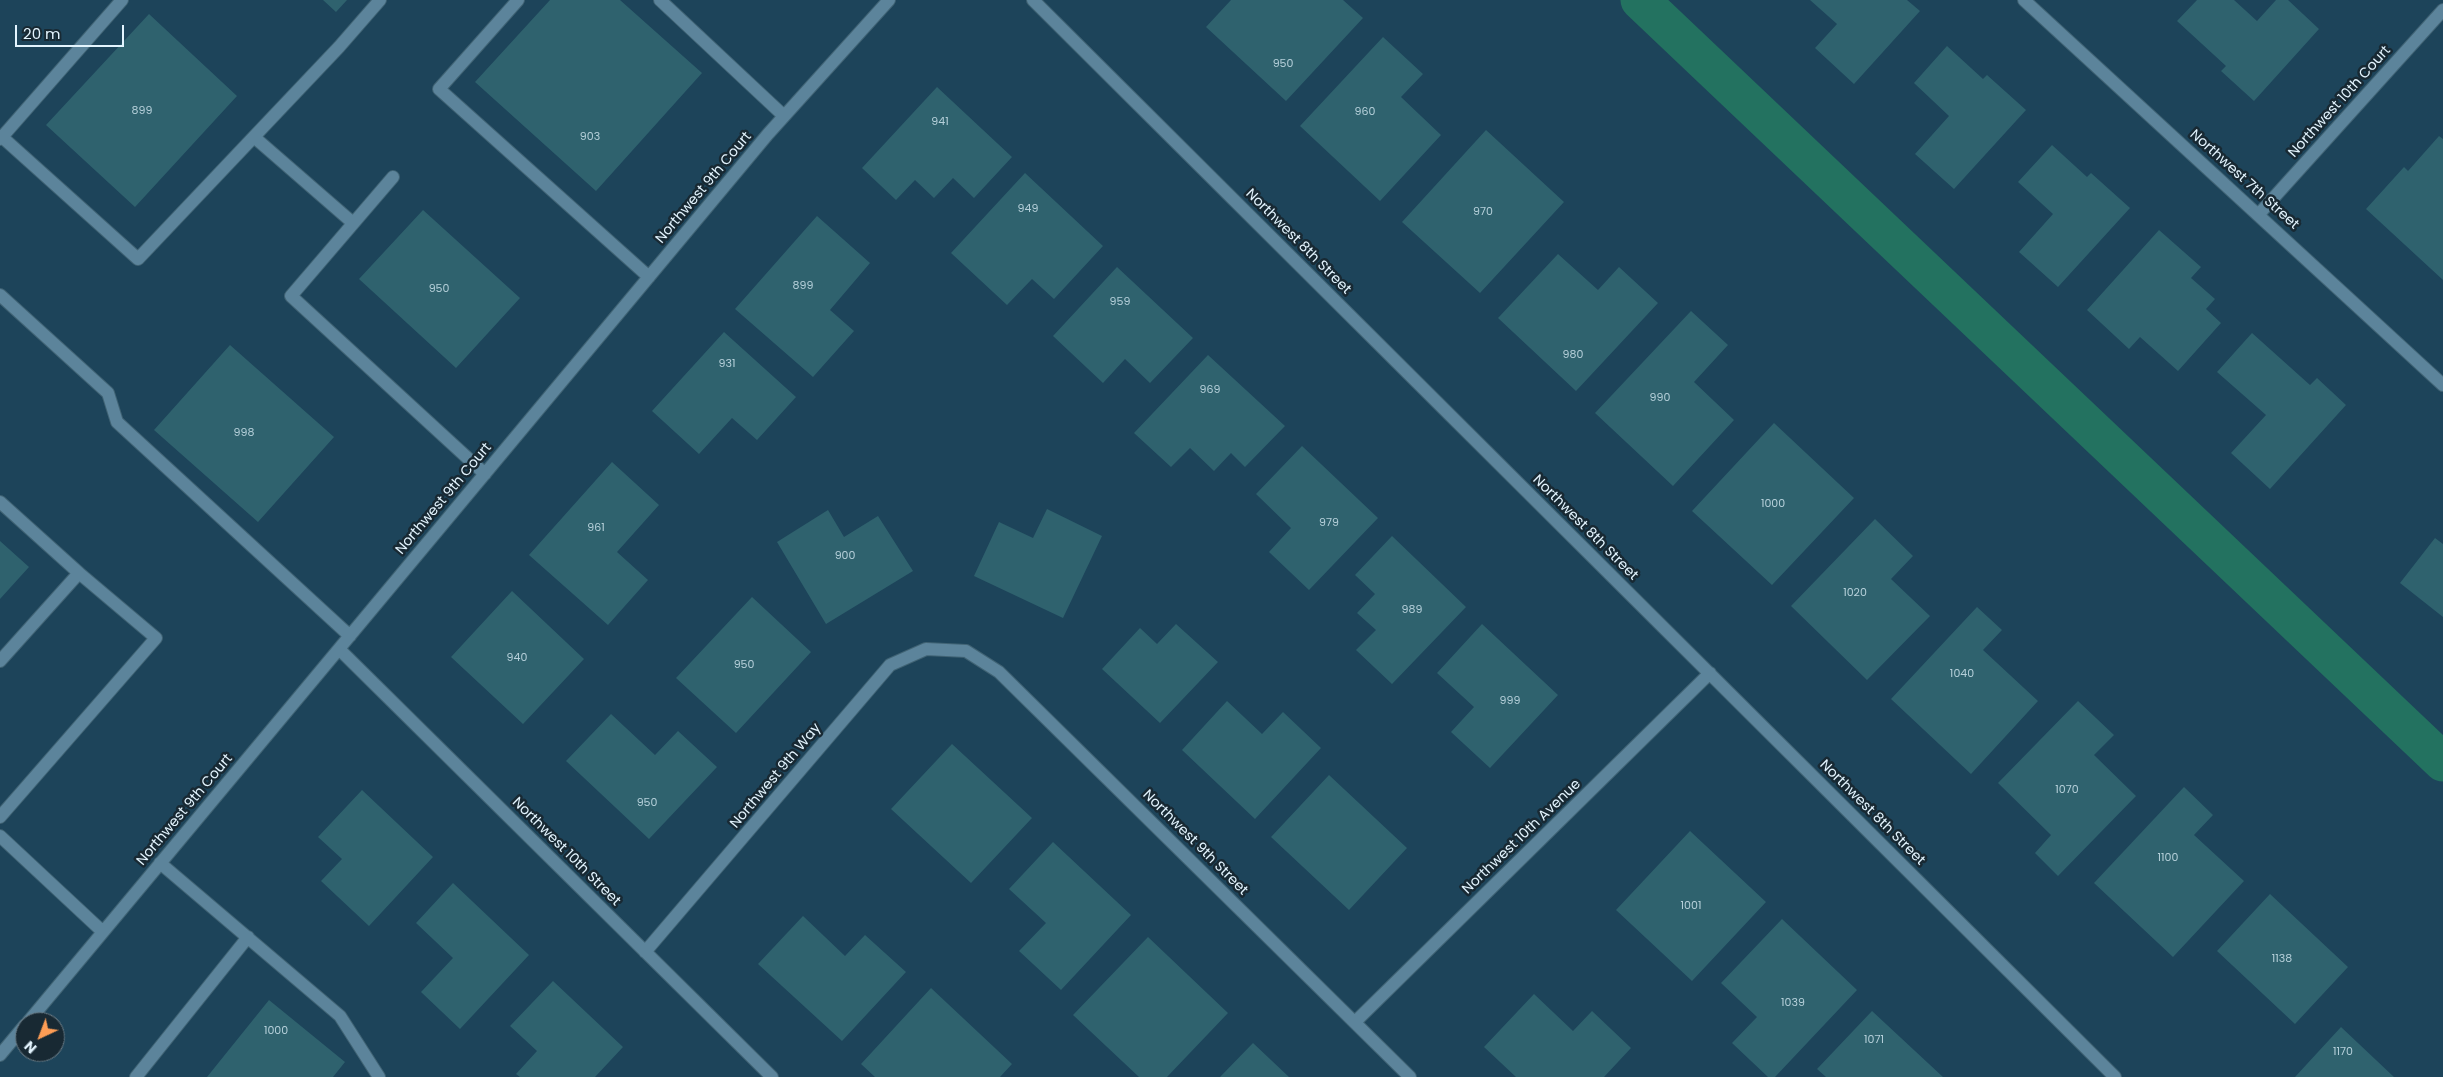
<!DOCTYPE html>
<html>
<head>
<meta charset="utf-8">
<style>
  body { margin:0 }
  #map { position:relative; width:2443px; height:1077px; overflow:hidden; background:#1d445a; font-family:Poppins,sans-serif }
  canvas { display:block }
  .north { position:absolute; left:15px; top:1012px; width:50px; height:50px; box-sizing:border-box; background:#182933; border:1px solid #697a84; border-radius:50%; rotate:223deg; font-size:14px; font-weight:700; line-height:20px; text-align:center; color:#e3f4fe }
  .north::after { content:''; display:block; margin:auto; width:18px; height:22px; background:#fd9d55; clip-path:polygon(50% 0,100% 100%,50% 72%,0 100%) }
  .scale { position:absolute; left:15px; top:25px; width:109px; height:22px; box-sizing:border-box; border:2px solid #e3f4fe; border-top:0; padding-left:6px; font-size:15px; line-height:18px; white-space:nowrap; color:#e3f4fe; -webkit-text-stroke:4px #182933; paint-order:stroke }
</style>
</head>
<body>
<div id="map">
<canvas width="2443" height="1077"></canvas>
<div class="north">N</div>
<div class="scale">20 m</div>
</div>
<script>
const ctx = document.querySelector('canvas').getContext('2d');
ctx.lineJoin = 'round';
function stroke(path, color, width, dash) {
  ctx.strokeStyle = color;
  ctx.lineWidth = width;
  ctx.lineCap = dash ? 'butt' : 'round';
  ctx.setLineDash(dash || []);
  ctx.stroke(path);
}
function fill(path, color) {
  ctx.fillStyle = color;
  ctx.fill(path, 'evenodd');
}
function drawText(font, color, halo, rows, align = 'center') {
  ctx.font = font + ' Poppins,sans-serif';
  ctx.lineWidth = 5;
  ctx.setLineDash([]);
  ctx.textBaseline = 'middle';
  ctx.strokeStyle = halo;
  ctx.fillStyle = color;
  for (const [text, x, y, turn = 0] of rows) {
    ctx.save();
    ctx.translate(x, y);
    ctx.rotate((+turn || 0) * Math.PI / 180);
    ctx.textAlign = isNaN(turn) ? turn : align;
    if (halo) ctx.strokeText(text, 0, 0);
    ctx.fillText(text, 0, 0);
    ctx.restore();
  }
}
const canal = new Path2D(`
  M1640,0L2443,762`);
const building = new Path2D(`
  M323,0H347L336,12Z
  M550,0H620L702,73L596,191L475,82Z
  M1231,0H1343L1363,18L1286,101L1206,27Z
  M1810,0H1907L1920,11L1854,84L1815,48L1837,24Z
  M2197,0H2234L2257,21L2276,0H2288L2319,29L2254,101L2221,71L2226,66L2177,21Z
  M149,14L237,96L135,207L46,125Z
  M1383,37L1423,74L1401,97L1441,135L1380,201L1300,126Z
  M1947,46L1983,79L1987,75L2026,110L1954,189L1915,154L1949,116L1914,83Z
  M937,87L1012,157L974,198L953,178L934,198L915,180L896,200L862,168Z
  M1486,130L1564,202L1480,293L1402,222Z
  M2439,136L2443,139V280L2366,209L2404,167L2408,171Z
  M2052,145L2087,177L2091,173L2130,208L2058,287L2019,252L2053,214L2018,182Z
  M1025,173L1103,246L1054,299L1032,279L1007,305L951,253Z
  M423,210L520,298L456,368L359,279Z
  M817,216L870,263L830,310L854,331L813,377L735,309Z
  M2159,230L2201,267L2191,278L2215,299L2206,309L2221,323L2178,371L2140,337L2129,349L2087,310Z
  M1558,254L1598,290L1619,267L1658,303L1576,391L1498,318Z
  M1117,267L1193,338L1150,383L1125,359L1103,383L1053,336Z
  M1691,311L1728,345L1694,382L1734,420L1673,486L1595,413Z
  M724,332L796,397L757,440L732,418L699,454L652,411Z
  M2252,333L2310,385L2317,378L2346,405L2270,489L2231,453L2266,415L2217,372Z
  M230,345L334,437L258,522L154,430Z
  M1208,355L1285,426L1245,467L1231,453L1214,471L1190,448L1171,467L1134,433Z
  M1774,423L1854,498L1772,585L1692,511Z
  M1302,446L1378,518L1309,590L1269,552L1291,528L1256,494Z
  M612,462L659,505L617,552L648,580L608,625L529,555Z
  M1047,509L1102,536L1063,618L974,576L999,522L1033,538Z
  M828,510L844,537L878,516L913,571L826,624L777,542Z
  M1875,519L1913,556L1891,579L1930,616L1867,680L1791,606Z
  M1392,536L1466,607L1392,684L1356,650L1376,630L1357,613L1375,594L1355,575Z
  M2435,538L2443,544V617L2400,583Z
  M0,541L29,567L0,599Z
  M512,591L584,659L523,724L451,657Z
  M752,597L811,652L736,733L676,678Z
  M1977,607L2002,630L1983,650L2038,701L1971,774L1891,699Z
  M1176,624L1218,662L1160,723L1102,669L1140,628L1157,644Z
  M1482,624L1558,695L1490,768L1451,732L1474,707L1437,673Z
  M1227,701L1262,734L1283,712L1321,748L1255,819L1182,750Z
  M2078,701L2114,735L2094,755L2136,796L2058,876L2035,853L2051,835L1998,783Z
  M611,714L655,755L678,731L717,767L649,839L566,761Z
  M952,744L1032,818L971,883L891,809Z
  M1329,775L1407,848L1349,910L1271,837Z
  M2184,787L2213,815L2194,835L2244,881L2173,957L2094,883Z
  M362,790L433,857L369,926L321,881L342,859L318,837Z
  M1690,831L1766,902L1692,981L1616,910Z
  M1053,842L1131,915L1061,990L1019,951L1046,923L1009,889Z
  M453,883L529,955L460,1029L421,992L453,958L416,923Z
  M2270,894L2348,967L2295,1024L2217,951Z
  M803,916L845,956L865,935L906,972L842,1041L758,964Z
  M1782,919L1857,990L1775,1077H1768L1732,1043L1757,1017L1721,983Z
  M1148,937L1228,1013L1167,1077H1139L1073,1015Z
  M553,981L623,1047L595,1077H520L516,1074L537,1051L510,1026Z
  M931,988L1012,1064L1000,1077H875L861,1064Z
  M1534,994L1573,1031L1592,1011L1631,1048L1604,1077H1516L1484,1047Z
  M269,1000L345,1062L333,1077H207Z
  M1872,1011L1943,1077H1826L1817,1069Z
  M2341,1027L2394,1077H2295Z
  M1253,1043L1289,1077H1220Z`);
const minor = new Path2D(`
  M518,0L439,89L649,277
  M660,0L784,116
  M1033,0L2115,1077
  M2024,0L2443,385
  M2,137L122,0
  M254,137L353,223
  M0,139L2,137L138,259L339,47L380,0
  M393,177L291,296L485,474
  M2259,214L2443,10
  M0,295L108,393L117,422L350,636
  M0,502L79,573
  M339,649L772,1077
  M0,661L79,573L156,638L0,817
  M0,836L103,932
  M160,863L340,1016L379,1077
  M645,952L890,665L926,649L966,651L999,672L1410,1077
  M28,1022L768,134L889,0
  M1355,1022L1710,673
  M0,1055L25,1025
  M136,1077L248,937`);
const numberNames = [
  ["950",1283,64],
  ["899",142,111],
  ["960",1365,112],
  ["941",940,122],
  ["903",590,137],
  ["949",1028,209],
  ["970",1483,212],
  ["899",803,286],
  ["950",439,289],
  ["959",1120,302],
  ["980",1573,355],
  ["931",727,364],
  ["969",1210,390],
  ["990",1660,398],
  ["998",244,433],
  ["1000",1773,504],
  ["979",1329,523],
  ["961",596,528],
  ["900",845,556],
  ["1020",1855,593],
  ["989",1412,610],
  ["940",517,658],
  ["950",744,665],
  ["1040",1962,674],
  ["999",1510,701],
  ["1070",2067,790],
  ["950",647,803],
  ["1100",2168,858],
  ["1001",1691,906],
  ["1138",2282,959],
  ["1039",1793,1003],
  ["1000",276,1031],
  ["1071",1874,1040],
  ["1170",2343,1052]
];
const streetNames = [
  ["Northwest 10th Court",2340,102,-48],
  ["Northwest 7th Street",2244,180,42],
  ["Northwest 9th Court",704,188,-50],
  ["Northwest 8th Street",1298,242,45],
  ["Northwest 9th Court",444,499,-50],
  ["Northwest 8th Street",1585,528,45],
  ["Northwest 9th Way",776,776,-50],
  ["Northwest 9th Court",185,810,-50],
  ["Northwest 8th Street",1872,813,45],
  ["Northwest 10th Avenue",1522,837,-44],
  ["Northwest 9th Street",1195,843,45],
  ["Northwest 10th Street",566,852,45]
];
stroke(canal, '#237260', 39);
fill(building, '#2f626e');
stroke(minor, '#406374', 14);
stroke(minor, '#5c849b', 12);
drawText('11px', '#b6d0da', null, numberNames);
drawText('14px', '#e3f4fe', '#182933', streetNames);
</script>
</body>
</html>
